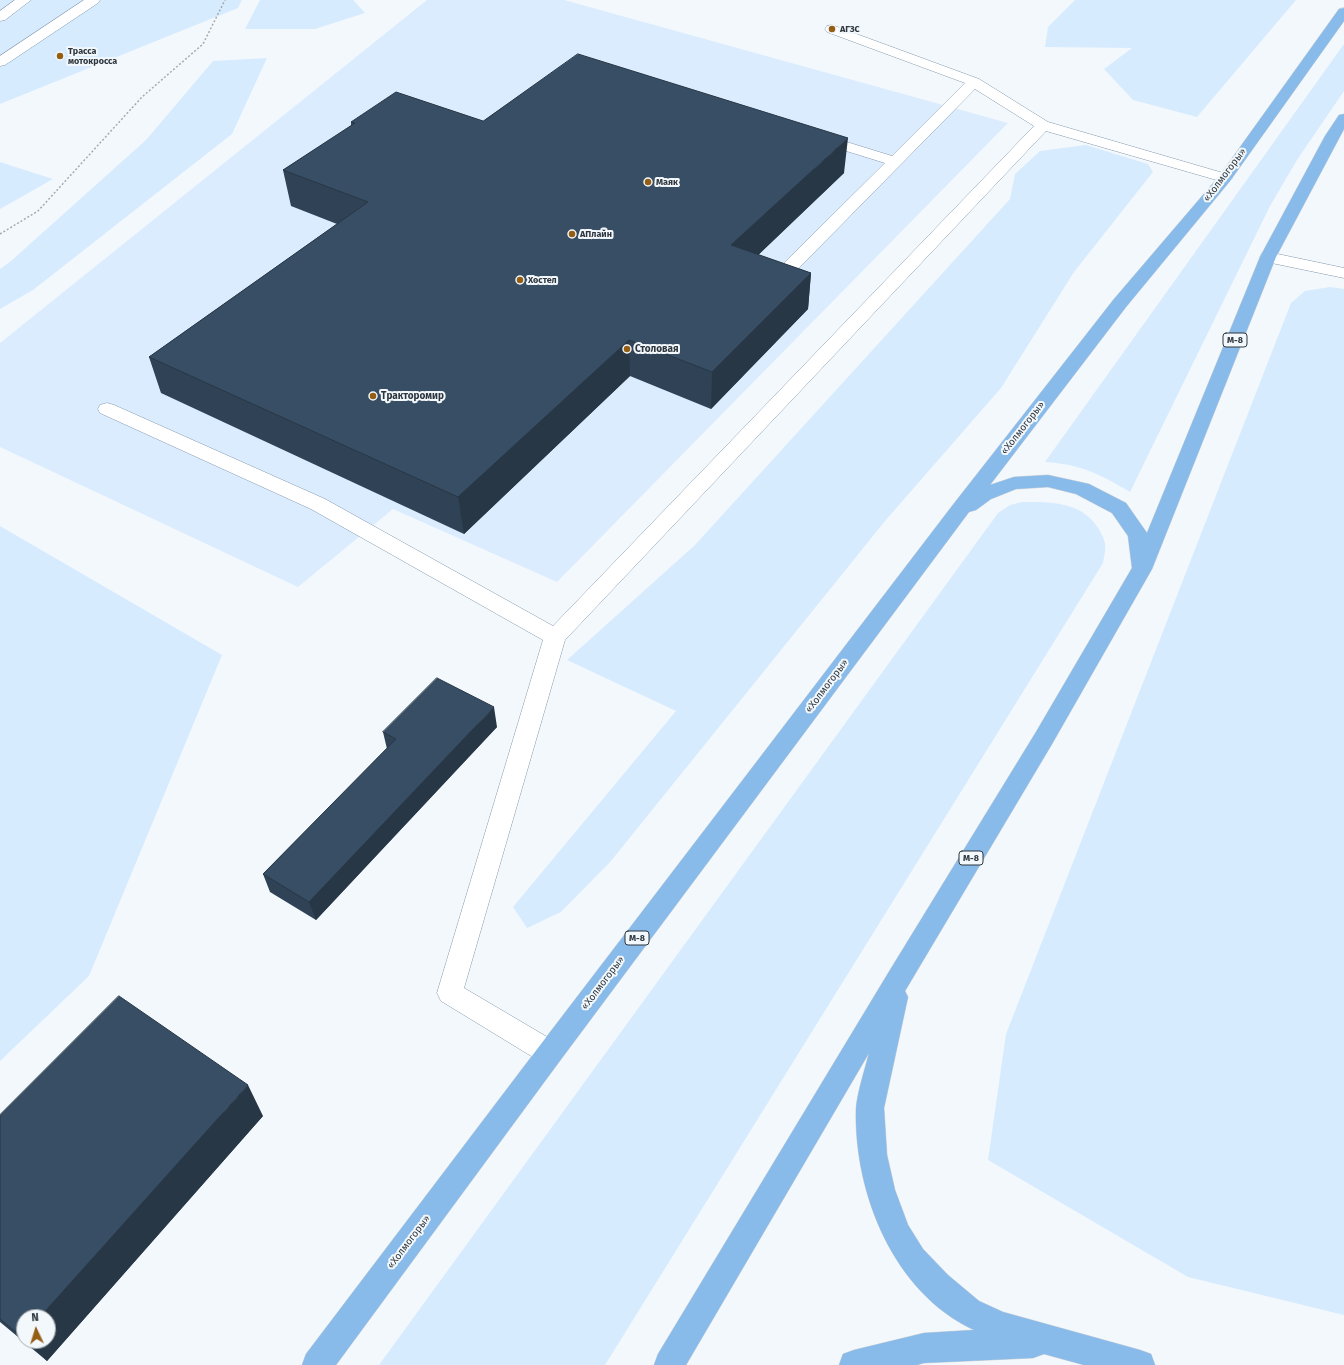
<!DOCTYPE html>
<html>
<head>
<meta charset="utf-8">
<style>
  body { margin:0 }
  #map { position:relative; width:1344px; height:1365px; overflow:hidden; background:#f3f8fc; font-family:"Fira Sans",sans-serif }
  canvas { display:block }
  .north { position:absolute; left:16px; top:1309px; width:40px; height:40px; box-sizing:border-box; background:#f3f8fc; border:1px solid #a4aab0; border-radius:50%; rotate:356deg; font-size:11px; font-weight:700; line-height:16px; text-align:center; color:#2d363e }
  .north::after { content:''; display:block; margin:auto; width:14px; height:18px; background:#945e14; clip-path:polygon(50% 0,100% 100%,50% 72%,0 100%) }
</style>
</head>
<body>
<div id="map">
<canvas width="1344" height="1365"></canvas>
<div class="north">N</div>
</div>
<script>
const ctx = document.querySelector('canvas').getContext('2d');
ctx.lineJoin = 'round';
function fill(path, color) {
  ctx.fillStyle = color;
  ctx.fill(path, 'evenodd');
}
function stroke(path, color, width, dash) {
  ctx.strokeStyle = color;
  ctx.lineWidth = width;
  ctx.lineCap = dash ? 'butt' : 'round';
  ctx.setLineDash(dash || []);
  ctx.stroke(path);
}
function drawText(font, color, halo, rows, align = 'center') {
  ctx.font = font + ' "Fira Sans",sans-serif';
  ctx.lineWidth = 4;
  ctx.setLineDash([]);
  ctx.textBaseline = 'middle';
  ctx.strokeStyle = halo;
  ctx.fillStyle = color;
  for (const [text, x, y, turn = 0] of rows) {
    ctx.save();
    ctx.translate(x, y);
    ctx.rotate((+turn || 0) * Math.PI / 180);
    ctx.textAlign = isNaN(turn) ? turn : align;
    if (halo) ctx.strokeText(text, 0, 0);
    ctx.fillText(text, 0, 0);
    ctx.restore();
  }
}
const built = new Path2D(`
  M427,0H564L1008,123L557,582L393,509L298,587L0,447V343Z`);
const green = new Path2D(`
  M0,0H242L238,8L0,104Z
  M260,0H353L365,13L315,29H245Z
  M1075,0H1296L1197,117L1133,100L1104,69L1132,48L1045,47L1048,27Z
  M1344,44V91L1297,160L1270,206L1130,492C1100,474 1080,464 1045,462Z
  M267,58L232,134L33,290L0,309V269L11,261L146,140L213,61Z
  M1086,145L1148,164L1153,172L1074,272L1001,388L885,521L611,861L561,912L527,928L513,907L676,711L567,660L695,545L1010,199L1015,174L1040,151Z
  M0,162L53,179L0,209Z
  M1330,287L1344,289V1315L1188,1277L988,1160L1006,1034L1291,303L1305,291Z
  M1022,502C1048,502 1079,501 1096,525C1100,531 1104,537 1105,544C1106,550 1104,557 1103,563L605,1365H379L998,513L1010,505Z
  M0,526L222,655L89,976L0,1061Z`);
const path = new Path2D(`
  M0,234L38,211L142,97L203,44L225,0`);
const service = new Path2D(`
  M15,0H31L5,20L0,21V11Z
  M84,0H100L98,3L5,65L0,66V56Z
  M832,25L979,79L1048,122L1230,175L1233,178L1230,181L1225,183L1220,181L1046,131L565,640L464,988L559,1044L563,1053L559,1062L550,1065L541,1062L441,1001L437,993L543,640L311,509L100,413L98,409L100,405L107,403L114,405L325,499L553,626L1034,126L975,89L790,277L784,278L778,277L776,273L778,269L885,163L814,141L812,138L814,135L819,134L824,135L892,156L965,83L827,32L825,29L827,26Z`);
const minor = new Path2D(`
  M1268,252L1344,268V278L1262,261L1260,257L1262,253Z`);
const trunk = new Path2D(`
  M1344,8V21L1230,181L1126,307L990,485L1014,477L1048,475L1089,484L1126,503L1147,533L1260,257L1325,136L1339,115L1344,114V129L1276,257L1152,569L1052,744L905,991L908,997L884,1108L887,1155L895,1190L908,1225L923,1249L948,1275L979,1301L1003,1312L1140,1350L1151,1354L1155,1365H1084L1044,1354L1033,1358L924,1363L917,1365H839L843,1354L854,1350L924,1333L974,1330C894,1293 854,1194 856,1109C857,1093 865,1069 869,1053L686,1365H654L658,1354L890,970L1036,732L1132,568L1128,536L1112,513L1076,494L1048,487L1016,489L991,499L976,510L969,512L559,1062L336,1365H302L306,1354L541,1044L952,506L1114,299L1220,175L1339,9Z`);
const wall = new Path2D(`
  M483,121L844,173L758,255L811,273L808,309L711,409L630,376L464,534L161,393L149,357L337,224L291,206L283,170L351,126V122Z
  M497,727L316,920L270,892L263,874L387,749L383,732Z
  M0,1115L263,1116L47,1361L0,1322ZM24,1317L48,1341H24Z`);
const shadedWall = new Path2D(`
  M848,138L844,173L730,282L731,245Z
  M811,273L808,309L711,409L712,372Z
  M629,340L630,376L464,534L458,497Z
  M494,707L497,727L316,920L309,902Z
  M248,1085L263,1116L47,1361L26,1341H48V1317H40Z`);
const building = new Path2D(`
  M578,54L848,138L731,245L811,273L712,372L629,340L458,497L149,357L368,202L283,170L355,123L351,122L396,92L483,121Z
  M437,678L494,707L309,902L263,874L396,739L383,732Z
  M119,996L248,1085L40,1317H24V1335L22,1337L0,1319V1115Z`);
const markers = [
  [832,29,4,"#945e14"],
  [60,56,4,"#945e14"],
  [648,182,4,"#945e14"],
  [572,234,4,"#945e14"],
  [520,280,4,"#945e14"],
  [627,349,4,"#945e14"],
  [373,396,4,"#945e14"]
];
const farPoinames = [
  ["АГЗС",840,29],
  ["Трасса",68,51],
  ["мотокросса",68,61],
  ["Маяк",656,182],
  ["АПлайн",580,234],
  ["Хостел",528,280]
];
const shields = [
  [1235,340,24],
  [971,858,24],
  [637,938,24]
];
const shieldNames = [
  ["М-8",1235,340],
  ["М-8",971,858],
  ["М-8",637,938]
];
const streetNames = [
  ["«Холмогоры»",1225,175,-53],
  ["«Холмогоры»",1023,428,-52],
  ["«Холмогоры»",827,686,-53],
  ["«Холмогоры»",603,983,-53],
  ["«Холмогоры»",409,1242,-53]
];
const poiNames = [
  ["Столовая",635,349],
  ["Тракторомир",381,396]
];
fill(built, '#dbecfe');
fill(green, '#d7ebff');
stroke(service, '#8499ae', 1);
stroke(minor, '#8499ae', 1);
stroke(trunk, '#d1d3d5', 1);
stroke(path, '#a4abb0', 1.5, [2, 2]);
fill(service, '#fff');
fill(minor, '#fff');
fill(trunk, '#88baea');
fill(wall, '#304356');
fill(shadedWall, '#273746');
fill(building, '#384e64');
stroke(building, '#273746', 1);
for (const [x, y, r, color] of markers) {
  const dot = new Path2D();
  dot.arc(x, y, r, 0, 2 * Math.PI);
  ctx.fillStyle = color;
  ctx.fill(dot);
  stroke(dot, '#f3f8fc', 1.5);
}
drawText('bold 9px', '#2d363e', '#f3f8fc', farPoinames, 'left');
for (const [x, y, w] of shields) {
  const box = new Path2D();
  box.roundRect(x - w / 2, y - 7, w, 14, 3);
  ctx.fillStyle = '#f3f8fc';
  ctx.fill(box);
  stroke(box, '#2d363e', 1);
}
drawText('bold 9px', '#2d363e', null, shieldNames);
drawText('10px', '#2d363e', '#f3f8fc', streetNames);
drawText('bold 10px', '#2d363e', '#f3f8fc', poiNames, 'left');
</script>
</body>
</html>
